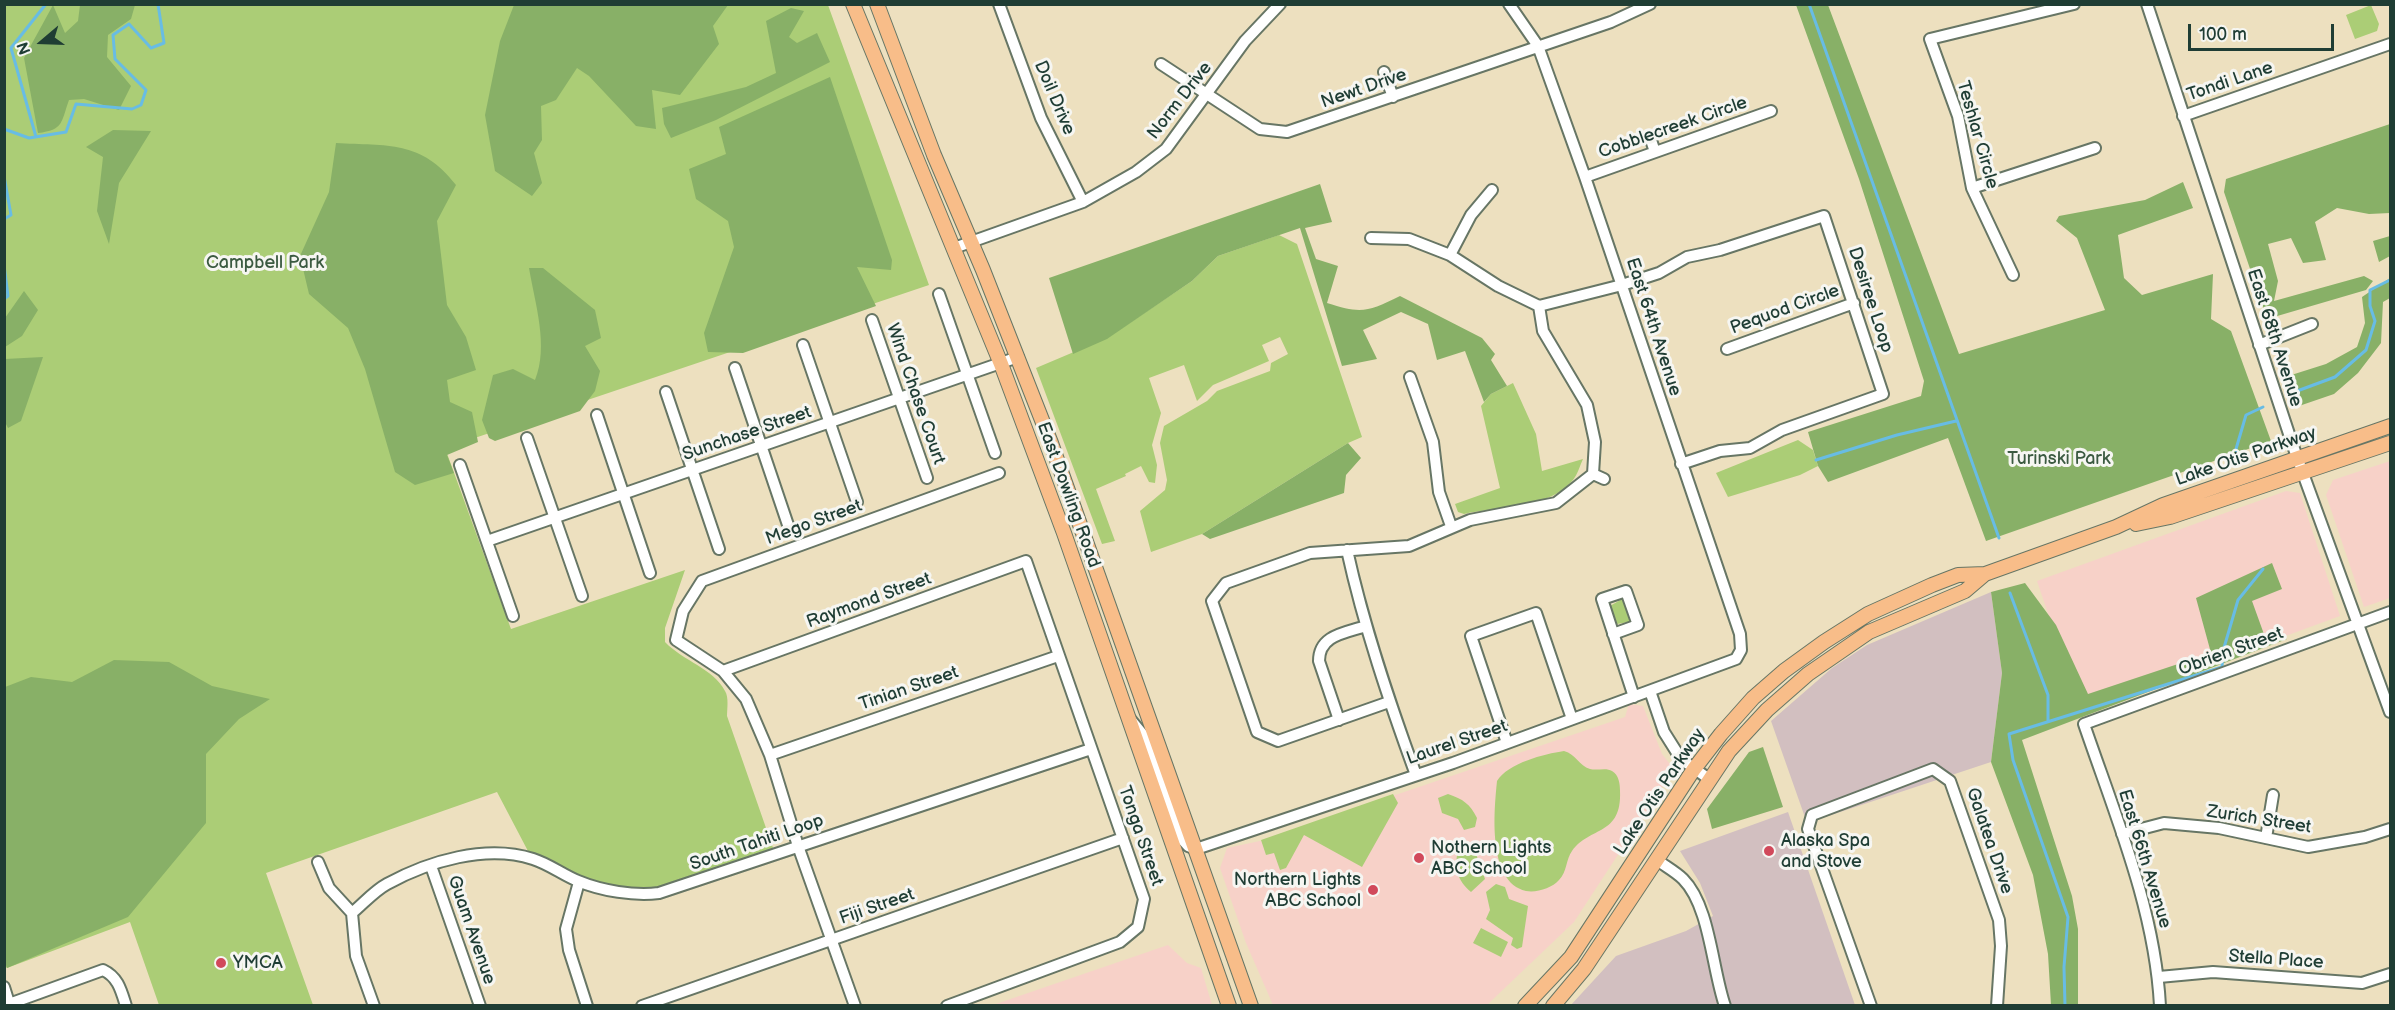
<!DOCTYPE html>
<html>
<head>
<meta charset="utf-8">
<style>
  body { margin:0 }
  #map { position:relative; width:2395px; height:1010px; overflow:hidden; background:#ede0bf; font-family:"Balsamiq Sans",sans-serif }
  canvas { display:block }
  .frame { position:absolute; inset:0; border:6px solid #1f3d34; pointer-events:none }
  .north { position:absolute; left:12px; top:12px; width:60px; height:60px; -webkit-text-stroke:4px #f6f6f2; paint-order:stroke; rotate:251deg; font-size:16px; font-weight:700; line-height:24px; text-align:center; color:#1f3d34 }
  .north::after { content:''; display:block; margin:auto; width:21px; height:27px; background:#1f3d34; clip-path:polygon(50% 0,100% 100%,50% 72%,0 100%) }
  .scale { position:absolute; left:2188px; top:24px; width:146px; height:27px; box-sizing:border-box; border:3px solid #1f3d34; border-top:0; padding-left:8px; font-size:18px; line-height:21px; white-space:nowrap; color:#1f3d34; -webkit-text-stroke:4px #f6f6f2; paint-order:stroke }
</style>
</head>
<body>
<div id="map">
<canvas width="2395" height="1010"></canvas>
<div class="frame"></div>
<div class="north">N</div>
<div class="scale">100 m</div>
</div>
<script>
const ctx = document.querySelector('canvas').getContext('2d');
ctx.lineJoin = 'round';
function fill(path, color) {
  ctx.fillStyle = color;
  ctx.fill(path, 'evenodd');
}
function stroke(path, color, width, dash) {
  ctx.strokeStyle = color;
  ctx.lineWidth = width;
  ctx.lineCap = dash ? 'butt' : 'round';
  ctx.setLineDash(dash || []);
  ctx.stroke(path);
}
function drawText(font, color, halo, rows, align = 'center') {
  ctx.font = font + ' "Balsamiq Sans",sans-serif';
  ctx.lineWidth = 6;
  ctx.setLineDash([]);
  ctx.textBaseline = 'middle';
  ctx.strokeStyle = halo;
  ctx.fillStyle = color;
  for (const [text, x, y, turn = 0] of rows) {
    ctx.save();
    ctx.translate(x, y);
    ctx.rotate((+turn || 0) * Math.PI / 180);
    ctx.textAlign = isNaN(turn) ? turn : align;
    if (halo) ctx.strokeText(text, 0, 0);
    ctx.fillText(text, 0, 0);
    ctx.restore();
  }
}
const built = new Path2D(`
  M2390,461V598L2364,607L2326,495L2333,480Z
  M2286,491L2300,493L2340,616L2081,711L2037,581Z
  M1629,704L1643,706L1662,754L1674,769L1574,922L1487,1005H1273L1246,943L1220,868L1227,848L1260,841L1625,717Z
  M1168,945L1187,963L1201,968L1212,1005H993Z`);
const industrial = new Path2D(`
  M1991,592L2002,673L1991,762L1807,823L1771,721L1832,668L1867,645Z
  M1788,812L1855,1005L1570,1006L1616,956L1686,931L1713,916L1700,883L1680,851Z`);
const green = new Path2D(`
  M5,5H828L929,285L445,448L511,629L685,570L665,628V642C683,661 713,668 725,691C729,697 727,709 727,716L773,848L648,890L583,881L529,853L497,792L266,873L313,1005H159L130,922L7,968L5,966Z
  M2371,5L2379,24L2377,31L2355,39L2346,15Z
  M1279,235L1297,244L1362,437L1348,443L1202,534L1151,552L1140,511L1165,490L1167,480L1160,443L1164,426L1207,401L1217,391L1270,371L1271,363L1288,354L1280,337L1262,345L1269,361L1213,385L1197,401L1184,365L1149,378L1161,413L1152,445L1157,465L1155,483L1149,482L1141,466L1125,474L1126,476L1096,489L1115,541L1102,544L1036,368L1107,338L1192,281L1218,256Z
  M1513,383L1536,434L1542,471L1583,459C1580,465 1578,474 1573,480C1550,509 1498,506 1464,514L1458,512L1455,504L1500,488L1481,406L1491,394Z
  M1798,440L1813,450L1818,466L1800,475L1728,497L1716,473Z
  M1622,599L1629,609V622L1617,624L1610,606Z
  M1564,751C1576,754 1579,766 1590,769C1597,771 1606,767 1612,771C1619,775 1620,784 1620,791C1622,836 1590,826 1572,851C1566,859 1567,872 1559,880C1552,888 1537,893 1526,891C1487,882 1494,811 1497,781C1508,763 1544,754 1564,751Z
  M1393,794L1398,803L1362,867L1304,835L1286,868L1280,870L1274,853L1266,855L1261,840Z
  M1448,794C1463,799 1470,804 1477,818L1475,827L1464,830L1458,819L1442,813L1438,798Z
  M1458,850L1476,854L1485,879L1471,892C1457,880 1454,868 1458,850Z
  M1496,884L1505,887L1509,899L1528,906L1522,947L1517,949L1511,945L1513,938L1486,919L1490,910L1486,892Z
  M1481,928L1508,942L1501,957L1473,943Z`);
const forest = new Path2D(`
  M53,5L65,33L78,21L80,5H135L131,19L108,35L107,57L131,86L119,110L84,99L69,100C61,122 64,130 38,133L24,58Z
  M514,5V4L728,5L713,26L719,44L680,95L652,90L656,129L636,126L589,76L577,68L556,100L541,106L542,140L534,153L542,183L532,196L495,171L485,115L500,41Z
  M1796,5H1828L1959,354L2105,310L2077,238L2056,221L2059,216L2145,200L2183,182L2193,208L2118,235L2124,278L2142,295L2213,274L2211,319L2231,331L2271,441L1986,541L1948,438L1828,482L1818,466L1808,432L1921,396L1924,381L1859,179Z
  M791,8L804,11L789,37L797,43L817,33L830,62L716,120L671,138L664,124L662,108L746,87L776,73L766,21Z
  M830,77L892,260L891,270L857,267L876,306L743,353L708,352L704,333L734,247L728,221L696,199L689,169L726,154L719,127Z
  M2390,124V213L2369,214L2337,208L2315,222L2326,260L2303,263L2291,238L2268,244L2278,281L2274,301L2364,276L2373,281L2366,290L2267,319L2224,192L2226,179Z
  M113,130L151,131L119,183L109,244L97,211L103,157L86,147Z
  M336,143C387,146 422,140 456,185L437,221L447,305L466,337L476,370L447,380L450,402L472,412L478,442L447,455L454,473L415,485L395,472L365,369L348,328L309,294L300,256L329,192Z
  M1320,184L1332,222L1305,228L1316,259L1338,266L1327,303C1361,314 1368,312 1400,296L1482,338L1495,354L1491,360L1507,386L1491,394L1484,402L1465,351L1437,360L1428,324L1401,312L1363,330L1377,359L1342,366L1300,228L1218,256L1192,281L1107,339L1073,354L1049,278Z
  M2390,236V256L2379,262L2373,241Z
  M529,268H543L595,310L601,338L585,346L600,371L595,391L580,411L495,441L489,438L482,420L493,375L513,369L535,380C549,346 535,304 529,268Z
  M2390,278V298L2383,302L2381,343L2358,373L2334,394L2299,406L2285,377L2326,364L2357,347L2365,323L2362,297Z
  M24,291L38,310L22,336L5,347V318Z
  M43,357L21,421L8,428L5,422V359Z
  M1348,443L1361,458L1346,475L1344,493L1210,539L1202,534Z
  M2272,563L2282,589L2252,601L2265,637L2274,635L2287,639L2022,740L2072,896L2078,929V1005H2051L2048,954L2033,875L1991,762L2002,673L1991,592L2025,583L2056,625L2088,694L2211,653L2196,598Z
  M114,660L169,662L212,686L270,699L239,719L206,754V823L128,917L7,968L4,959L5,687L31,677L72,682Z
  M1763,747L1783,807L1712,829L1707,809L1749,752Z`);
const stream = new Path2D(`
  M1809,4L1999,538
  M4,129L29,138L66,132L76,104L132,109L141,105L146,90L115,59L113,35L129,24L151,48L164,43L158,4
  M36,137L11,48L46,4
  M4,176L11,215L4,219
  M4,265L8,296L4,299
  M2289,394L2335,377L2366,350L2375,321L2370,306V290L2390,280
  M1816,460L1897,435L1956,421
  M2238,461L2236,449L2246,415L2263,407
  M2010,593L2048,695V721
  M2065,1006L2064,967L2068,917L2013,760L2009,734L2222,667L2223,651L2238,600L2263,569`);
const minor = new Path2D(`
  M999,4L1041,118L1083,202
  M2147,4L2293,446L2390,712
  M1161,64L1260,129L1287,132L1611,22L1650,4
  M1384,72L1393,97
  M2183,116L2390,44
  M1650,137L1655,152
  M1585,177L1771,111
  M1972,188L2095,148
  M1371,238L1409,239L1450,255L1498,286L1539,306L1622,285L1659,273L1687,257L1720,250L1824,216L1883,394L1782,430L1750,448L1720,451L1681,464
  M954,248L1083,202L1136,172L1166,149L1245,41L1280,4
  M1450,255L1471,215L1492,190
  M2013,275L1972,188L1958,116L1930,39L2074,4
  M939,294L995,453
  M872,320L927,478
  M803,345L857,502
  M2259,345L2312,324
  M1727,349L1854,303
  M735,368L788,525
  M1410,377L1433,442L1439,492L1451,526
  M666,392L719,549
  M597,415L650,573
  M527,438L582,596
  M460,465L513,616
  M1593,474L1604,479
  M487,541L1018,357
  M1347,550C1364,627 1389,701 1416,775
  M1613,634L1638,625L1626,591L1602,599L1634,697
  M723,671L1026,561L1144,899L1138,927L1120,942L947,1006
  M1650,691L1664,732L1681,759L1709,779
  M1389,702L1278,741L1257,732L1212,601L1226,583L1310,553L1409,546L1470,520L1556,503L1593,474L1595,442L1587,405L1543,331L1539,306
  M1130,719L1144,736L1149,747L1179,836L1188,846L1196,849L1453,763L1736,659L1741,650L1740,634L1585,177L1538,46L1509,4
  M1339,720L1319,661C1319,635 1345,633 1366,626
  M1507,743L1471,636L1536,613L1572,719
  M770,755L1058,656
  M2122,834L2164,823L2219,828L2308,847L2365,837L2390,829
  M2266,838L2273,795
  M1657,860C1665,866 1676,872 1683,879C1710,906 1712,969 1725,1006
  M318,862L329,888L352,913
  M431,866L480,1006
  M579,882L566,929L569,950L587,1006
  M2159,977L2213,972L2362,983L2390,974
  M4,987L10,1006
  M9,1004L103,970C118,977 121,990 126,1006
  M374,1006L356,956L352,913C363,904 374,891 387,884C429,861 486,844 533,859C549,864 563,875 578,881C602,891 634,896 659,893L1091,749
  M642,1006L1123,838
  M855,1006L798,846L770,755L746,699L723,671L676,640L683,611L702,581L999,473
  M1871,1006L1808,829L1812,815L1933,769L1950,781L1999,920L2001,946L1997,1006
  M2160,1006C2155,909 2115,815 2084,724L2390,612`);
const major = new Path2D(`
  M853,4L1001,364L1064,533L1229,1006
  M877,4L934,155L983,270L1051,443L1251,1006
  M2136,524L2170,517L2390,443
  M1525,1006L1571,957L1694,769L1721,734L1753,698L1784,671L1824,642L1868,614L1932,585L1958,575L1985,574L2116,527L2163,505L2390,426
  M1553,1006L1584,969L1729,751L1767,710L1808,674L1869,632L1965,591L1985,574`);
const markers = [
  [1769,851,6,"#d1495b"],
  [1419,858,6,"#d1495b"],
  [1373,890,6,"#d1495b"],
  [221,963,6,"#d1495b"]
];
const streetNames = [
  ["Tondi Lane",2230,82,-19],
  ["Newt Drive",1364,89,-19],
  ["Doil Drive",1054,98,67],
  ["Norm Drive",1180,101,-52],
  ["Cobblecreek Circle",1673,128,-19],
  ["Teshlar Circle",1977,135,74],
  ["Desiree Loop",1870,300,72],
  ["Pequod Circle",1785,310,-20],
  ["East 64th Avenue",1653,327,72],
  ["East 68th Avenue",2274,338,72],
  ["Wind Chase Court",915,394,71],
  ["Sunchase Street",747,434,-19],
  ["Lake Otis Parkway",2246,457,-19],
  ["East Dowling Road",1068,495,70],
  ["Mego Street",814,523,-20],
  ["Raymond Street",869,601,-20],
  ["Obrien Street",2231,652,-20],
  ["Tinian Street",909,689,-19],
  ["Laurel Street",1457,743,-19],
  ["Lake Otis Parkway",1660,792,-56],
  ["Zurich Street",2259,820,9],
  ["Tonga Street",1140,836,71],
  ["Galatea Drive",1989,841,71],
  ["South Tahiti Loop",757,843,-19],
  ["East 66th Avenue",2144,859,73],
  ["Fiji Street",877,907,-19],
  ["Guam Avenue",471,930,71],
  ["Stella Place",2276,960,4]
];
const parkNames = [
  ["Campbell Park",265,263],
  ["Turinski Park",2059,459]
];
const poiNames = [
  ["Alaska Spa",1781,841],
  ["and Stove",1781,862],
  ["Nothern Lights",1431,848],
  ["ABC School",1431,869],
  ["Northern Lights",1361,880,"right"],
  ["ABC School",1361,901,"right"],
  ["YMCA",233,963]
];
fill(built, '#f7d1c8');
fill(industrial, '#d2bfc0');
fill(green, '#abcd76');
fill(forest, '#88b067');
stroke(stream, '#68bce4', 3);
stroke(minor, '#677665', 14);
stroke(major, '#677665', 16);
stroke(minor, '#fff', 10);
stroke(major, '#f8bd89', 14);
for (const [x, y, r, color] of markers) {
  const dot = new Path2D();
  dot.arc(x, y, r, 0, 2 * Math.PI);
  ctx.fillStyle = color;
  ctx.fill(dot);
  stroke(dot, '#f6f6f2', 2);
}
drawText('18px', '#1f3d34', '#f6f6f2', streetNames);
drawText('18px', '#3b5a41', '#f6f6f2', parkNames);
drawText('18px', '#1f3d34', '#f6f6f2', poiNames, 'left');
</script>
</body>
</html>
